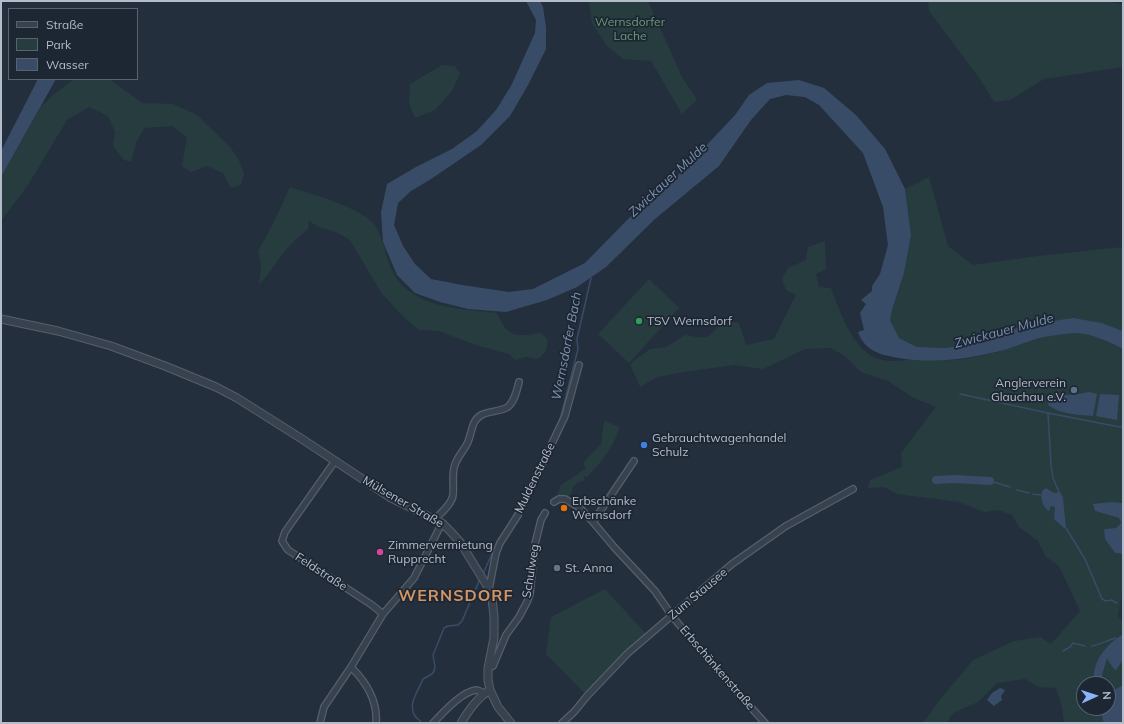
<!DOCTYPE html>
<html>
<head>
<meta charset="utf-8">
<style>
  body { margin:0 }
  #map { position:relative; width:1124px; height:724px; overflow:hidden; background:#242f3e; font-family:Mulish,sans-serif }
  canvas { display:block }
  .frame { position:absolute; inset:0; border:2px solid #b4bcc9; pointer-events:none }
  .legend { position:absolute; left:8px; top:8px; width:130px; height:72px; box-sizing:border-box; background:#1d2633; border:1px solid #59626f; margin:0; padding:5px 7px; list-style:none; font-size:12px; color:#b4bcc9 }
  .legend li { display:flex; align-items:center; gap:8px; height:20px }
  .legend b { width:20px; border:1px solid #59626f }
  .north { position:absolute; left:1076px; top:676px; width:40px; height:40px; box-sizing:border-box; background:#1d2633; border:1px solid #59626f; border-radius:50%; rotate:87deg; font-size:11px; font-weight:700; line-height:16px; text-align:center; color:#b4bcc9 }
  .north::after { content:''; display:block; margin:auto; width:14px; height:18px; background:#8ab4f8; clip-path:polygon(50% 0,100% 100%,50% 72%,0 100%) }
</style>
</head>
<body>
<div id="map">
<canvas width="1124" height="724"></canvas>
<div class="frame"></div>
<ul class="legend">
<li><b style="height:5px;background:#38414e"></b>Straße</li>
<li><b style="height:11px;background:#263c3f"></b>Park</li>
<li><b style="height:11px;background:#394c67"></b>Wasser</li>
</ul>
<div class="north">N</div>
</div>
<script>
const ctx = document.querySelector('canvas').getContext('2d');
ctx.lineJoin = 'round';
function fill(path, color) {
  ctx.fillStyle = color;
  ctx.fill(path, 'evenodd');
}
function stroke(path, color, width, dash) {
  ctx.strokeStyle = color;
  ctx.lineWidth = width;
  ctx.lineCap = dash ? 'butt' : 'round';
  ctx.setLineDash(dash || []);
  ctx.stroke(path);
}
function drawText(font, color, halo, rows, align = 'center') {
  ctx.font = font + ' Mulish,sans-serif';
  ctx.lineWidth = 3.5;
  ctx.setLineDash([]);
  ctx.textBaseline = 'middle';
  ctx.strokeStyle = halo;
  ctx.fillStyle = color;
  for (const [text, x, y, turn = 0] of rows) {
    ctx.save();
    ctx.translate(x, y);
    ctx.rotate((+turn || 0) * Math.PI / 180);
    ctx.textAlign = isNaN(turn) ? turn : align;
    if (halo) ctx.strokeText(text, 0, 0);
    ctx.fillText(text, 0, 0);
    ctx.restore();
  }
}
const green = new Path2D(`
  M589,1H648L682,77L697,100L682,114L651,61L623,59L607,46L592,23Z
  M928,1H1103L1121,4H1123V67L1044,79L1010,100L994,102L980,79L929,11Z
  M442,65L455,66L460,74L452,91L435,110L415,118L409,103L410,84Z
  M74,79H109L142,103L173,104L197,115L230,147L238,158L244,173L241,185L231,188L223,173L207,166L191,172L182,166L187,137L172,126L144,128L136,143L131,162L124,160L113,146L115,132L108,116L89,107L67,120L28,185L1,221V177L41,107L53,95Z
  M929,177L948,246L973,265L1037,256L1123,247V331L1102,323L1027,325L968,344L946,348L917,347L899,338L890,320L892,310L904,273L911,235L905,189Z
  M290,187C312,194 362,208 375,225C383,236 385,255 391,268C394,273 396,279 400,283C424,309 464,309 497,313C508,338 516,337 541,333L548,340L546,351L538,359L526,357L515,360L509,354L476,345L439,331L419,330L406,319L382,294L350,240L338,233L319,227L309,221L308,229C298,237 289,246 281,256C273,266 268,276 259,284L261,265L258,251L273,224Z
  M825,241L826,269L816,274L819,287L831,288C839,310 850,341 870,355C882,363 895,361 908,360C927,359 944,362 963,359C976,357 991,354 1004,350C1027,343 1053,331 1078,333C1094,335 1109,342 1123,349V503L1112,502L1095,511L1119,518L1121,523L1116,528L1104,529L1105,539L1115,553L1123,554V598L1121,599L1118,616L1123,621V634L1106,648L1094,680V684H1084V708H1099L1104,723H1064L1062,707L1056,688L1038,687L1025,679L997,683L978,702L953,713L947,723H923L938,702L973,660L1014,641L1040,637L1051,644L1080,611L1059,566L1046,557L1038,541L1019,527L1012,515L999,510L984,512L959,502L897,494L884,487L868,488L870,480L902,467L901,453L936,407L912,397L888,381L861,372L845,356L831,348L805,349L763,369L735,365L690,371L657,377L640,387L630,364L650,349L666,347L685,335C710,340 707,339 723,320L739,323L746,345L774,339L796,295L786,290L782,279L788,268L806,260L808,247Z
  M649,279L679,308L629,363L598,334Z
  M604,421L620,427C613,447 602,462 587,477L585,476L584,478L585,480L577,483L572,488L573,491L566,499L561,497L556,498L561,485L575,476L586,468L583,463L601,444Z
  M605,589L648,636L587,696L546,654L551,617Z
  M1107,659L1110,663L1119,664L1123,660V685L1114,690L1108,688V684H1104L1102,675Z`);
const water = new Path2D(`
  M526,1H540L543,7L546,27V49L528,85L510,116L481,145L431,179L411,191L398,203L394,225L403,246L415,264L431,279L462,285L509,292L533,289L585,263L636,211L667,187L735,115L749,95L767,83L799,80L824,88L856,115L885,149L905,189L911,235L904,273L892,310L890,320L899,338L917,347L946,348L968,344L1027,325L1073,318L1102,323L1123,331V349C1109,342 1091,333 1074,333C1065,334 1054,335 1044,337C1031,340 1017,346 1004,350C969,359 934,364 899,358C880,355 865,351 858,332L864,330L860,313L866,304L861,300L872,291V286L880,274L888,245L883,207L863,153L819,105L805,97L786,95L770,99L751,120L719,166L655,219L606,267L577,287L547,300L506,312L468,309L440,302L415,293L397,275L383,242L381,212L387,184L416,167L452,149L477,131L496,110L511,86L535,33L536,20Z
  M38,79H56L1,177V151Z
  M1089,392L1097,394L1093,416C1080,415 1059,414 1048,405L1049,396C1057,391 1060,395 1068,395C1075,395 1082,393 1089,392Z
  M1100,394L1119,395L1117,420L1096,416Z
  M1046,488L1054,493L1060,492L1063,498L1066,528H1064L1054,519L1055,507L1051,506L1049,511C1043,508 1040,498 1042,491Z
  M1112,502L1123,503V554L1115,553L1105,539L1104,529L1116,528L1121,523L1119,518L1095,511L1093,504Z
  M1123,634V660L1116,670L1114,669L1107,659L1102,675L1104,684H1094C1091,662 1106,645 1123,634Z
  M1123,685V723H1104L1099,708H1108V688L1114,690Z
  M1000,688L1005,690L1001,696L1002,700L994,706L987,700L992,693Z`);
const stream = new Path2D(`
  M960,394L1048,413L1120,427L1123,426
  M1048,413L1051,465L1053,478L1059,492
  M557,427L561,416L578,349L577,339L591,278
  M990,481L1010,487
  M1017,490L1029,493
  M1033,494L1041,495
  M513,517L554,432
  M1066,528L1085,559L1102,599L1106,601L1111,600L1117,603
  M483,574L499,538
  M1092,646C1101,644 1108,640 1116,638
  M1063,651L1070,647L1073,643L1085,646
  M422,723C420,720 417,719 415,716C407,704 419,690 423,679L432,674L434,671L435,667L433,655L444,628L448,626L458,625L462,621L480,579`);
const river = new Path2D(`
  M936,480L955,479L990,481`);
const minor = new Path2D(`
  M554,502L559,499H565L580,508L593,522L614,547L655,591L672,616L712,664L765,723
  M435,519C441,513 452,504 453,495C454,486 452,477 454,468C456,458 463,452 467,444C471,436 471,428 475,421C482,410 496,413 506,408C514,404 517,390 519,382
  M593,522L634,461
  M489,589L496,553L500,543L518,515L565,416L579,365
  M383,614L414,578L442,523
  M351,667C366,682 378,700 376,723
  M488,668L493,666L506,635L519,617L527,602L530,594L535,544L541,520L545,513
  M320,723L324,707L351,667L383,614L372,605L288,550L282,541L285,532L335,461
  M433,723C443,713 461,692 476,690C479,690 482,692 485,694
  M562,723L574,712L587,696L628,653L732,564L786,526L853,489`);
const tertiary = new Path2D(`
  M1,319L58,331L111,346L165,366L216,387L237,398L302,439L391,498L442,523L451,532L460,542L489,589L492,599L494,616V638L488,668V680L490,690L498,707L511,723
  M461,723C469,710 477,698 490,690`);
const markers = [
  [639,321,4,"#2e9e5b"],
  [1074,390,4,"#5c6f8a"],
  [644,445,4,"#3f7fe0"],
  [564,508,4,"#e8710a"],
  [380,552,4,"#d1479c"],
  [557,568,4,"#6b7280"]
];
const parkNames = [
  ["Wernsdorfer",630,22],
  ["Lache",630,36]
];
const poiNames = [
  ["TSV Wernsdorf",647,321],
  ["Anglerverein",1066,383,"right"],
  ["Glauchau e.V.",1066,397,"right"],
  ["Gebrauchtwagenhandel",652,438],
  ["Schulz",652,452],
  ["Erbschänke",572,501],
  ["Wernsdorf",572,515],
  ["Zimmervermietung",388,545],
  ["Rupprecht",388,559],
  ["St. Anna",565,568]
];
const streetNames = [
  ["Muldenstraße",535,478,-64],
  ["Mülsener Straße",403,502,30],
  ["Schulweg",531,571,-81],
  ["Feldstraße",321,572,33],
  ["Zum Stausee",698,594,-40],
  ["Erbschänkenstraße",717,668,49]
];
const waterNames = [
  ["Zwickauer Mulde",668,180,-43],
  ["Zwickauer Mulde",1004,331,-15],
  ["Wernsdorfer Bach",567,346,-79]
];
const districtNames = [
  ["WERNSDORF",456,596]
];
fill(green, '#263c3f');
fill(water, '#394c67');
stroke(stream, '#394c67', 1.5);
stroke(river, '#394c67', 8);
stroke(minor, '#565f6c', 8);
stroke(tertiary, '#565f6c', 9);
stroke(minor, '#38414e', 5.5);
stroke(tertiary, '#38414e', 7);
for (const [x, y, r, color] of markers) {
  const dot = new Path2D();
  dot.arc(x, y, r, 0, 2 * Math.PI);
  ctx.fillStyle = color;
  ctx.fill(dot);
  stroke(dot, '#1d2633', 1.5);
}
drawText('12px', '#6b9a76', '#1d2633', parkNames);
drawText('12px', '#b4bcc9', '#1d2633', poiNames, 'left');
drawText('12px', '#b4bcc9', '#1d2633', streetNames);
drawText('italic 13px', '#7c92b1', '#1d2633', waterNames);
ctx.letterSpacing = '1px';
drawText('bold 16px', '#d59563', '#1d2633', districtNames);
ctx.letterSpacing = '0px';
</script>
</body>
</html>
